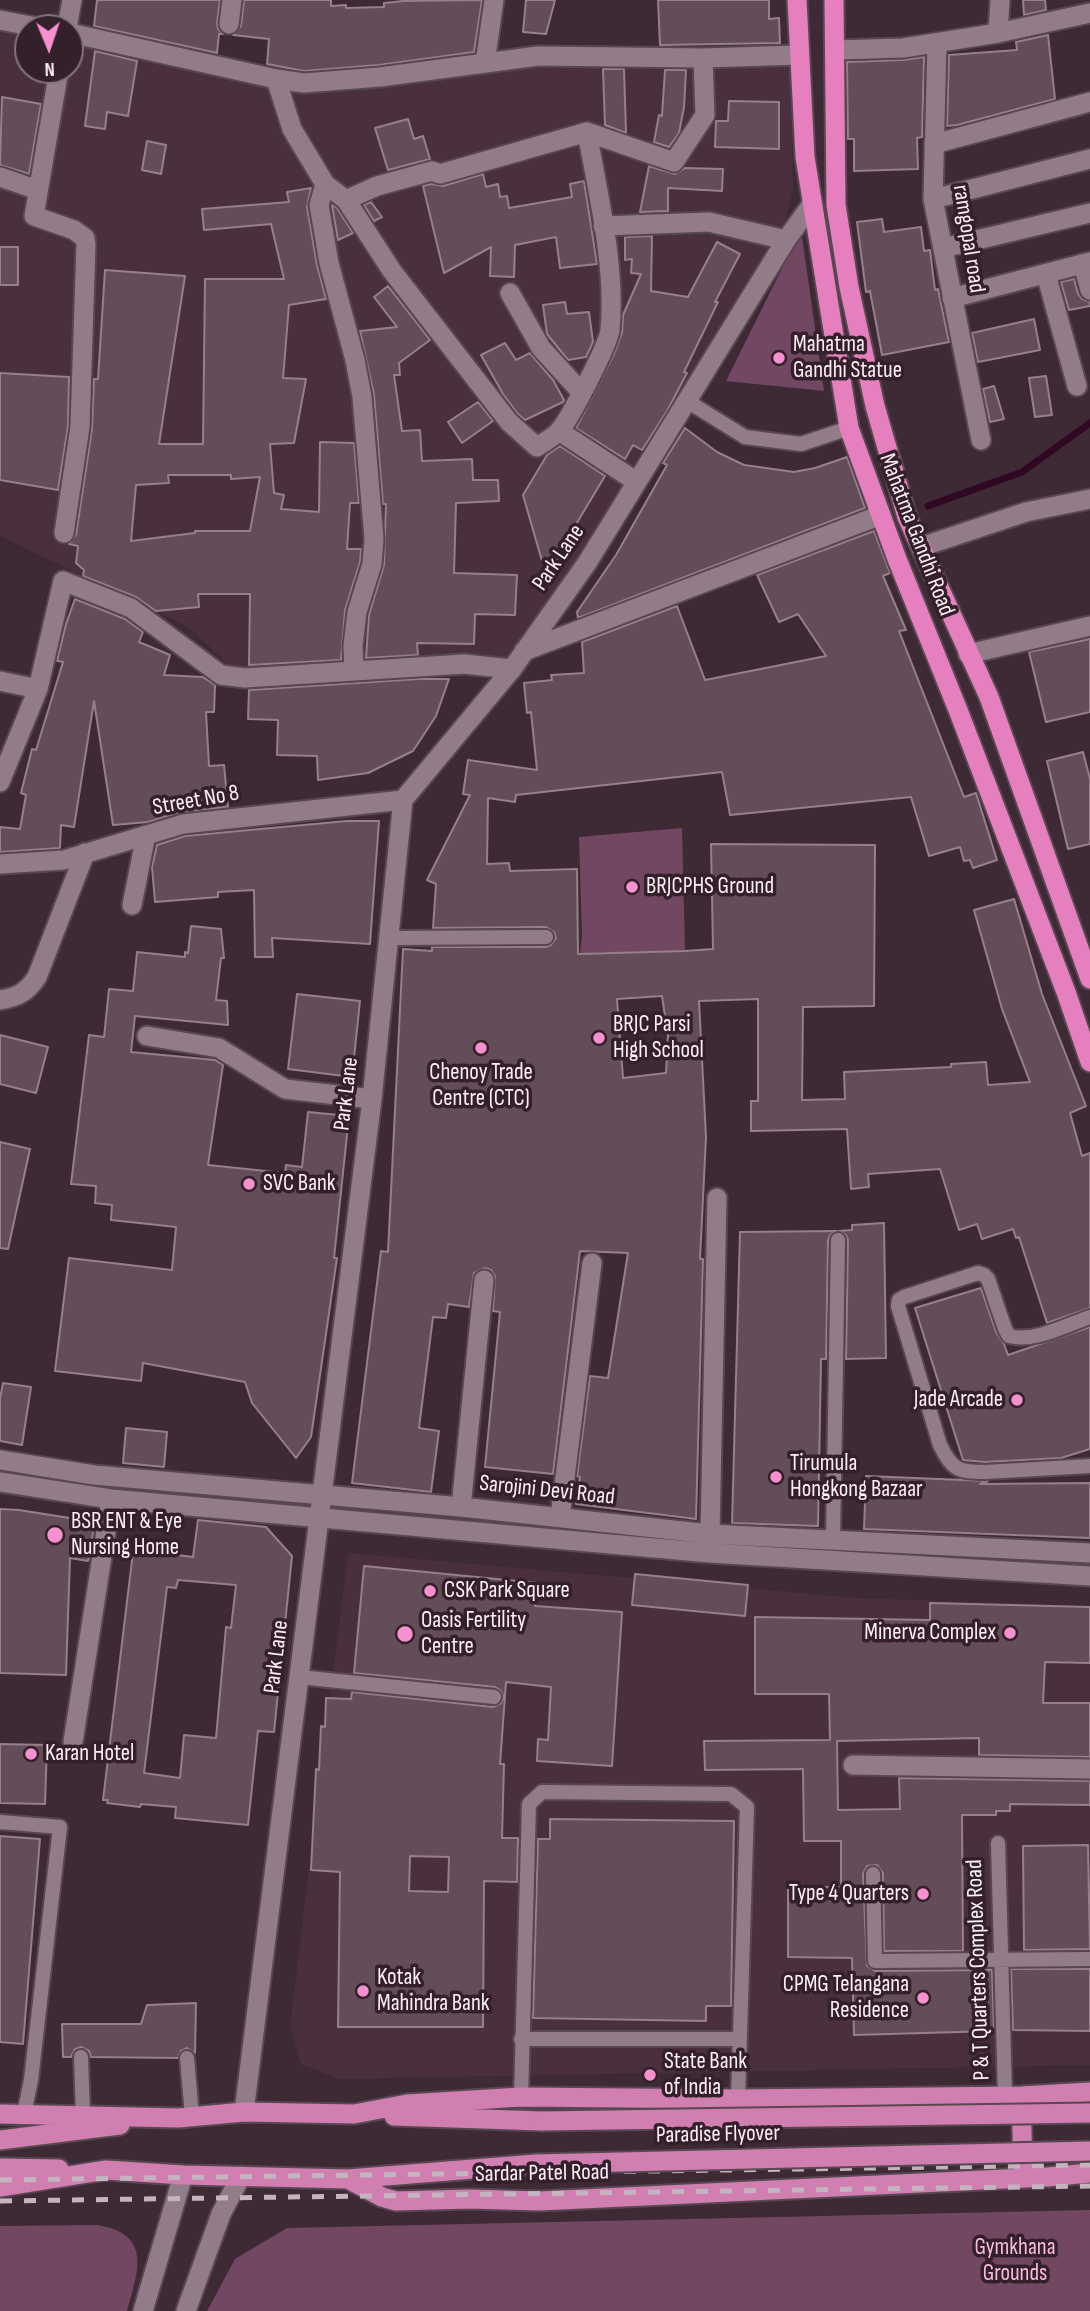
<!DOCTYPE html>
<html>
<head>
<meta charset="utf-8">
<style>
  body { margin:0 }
  #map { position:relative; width:1090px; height:2311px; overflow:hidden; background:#3d2a35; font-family:"Sofia Sans Condensed",sans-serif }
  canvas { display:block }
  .north { position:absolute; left:14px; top:14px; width:70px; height:70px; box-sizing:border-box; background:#33202b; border:2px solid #83737c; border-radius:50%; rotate:178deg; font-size:19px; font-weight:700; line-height:28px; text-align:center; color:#fceff6 }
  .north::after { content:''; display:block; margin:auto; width:24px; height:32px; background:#f790ce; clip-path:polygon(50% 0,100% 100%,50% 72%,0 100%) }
</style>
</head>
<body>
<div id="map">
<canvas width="1090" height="2311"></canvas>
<div class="north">N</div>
</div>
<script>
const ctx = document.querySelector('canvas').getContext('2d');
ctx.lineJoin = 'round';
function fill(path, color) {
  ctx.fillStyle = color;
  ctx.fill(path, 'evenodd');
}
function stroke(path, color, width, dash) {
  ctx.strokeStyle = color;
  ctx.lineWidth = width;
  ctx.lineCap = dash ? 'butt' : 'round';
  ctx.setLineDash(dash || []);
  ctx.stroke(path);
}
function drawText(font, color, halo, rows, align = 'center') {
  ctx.font = font + ' "Sofia Sans Condensed",sans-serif';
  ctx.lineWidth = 7;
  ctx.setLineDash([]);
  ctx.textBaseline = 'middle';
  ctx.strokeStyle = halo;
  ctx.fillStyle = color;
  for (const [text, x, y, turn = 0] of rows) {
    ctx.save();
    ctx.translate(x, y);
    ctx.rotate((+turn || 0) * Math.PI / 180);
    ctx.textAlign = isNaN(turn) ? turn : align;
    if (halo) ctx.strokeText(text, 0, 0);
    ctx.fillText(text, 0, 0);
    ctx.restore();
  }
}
const built = new Path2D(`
  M0,22L28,28V70H70V34L298,85L538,61L790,59L793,191L781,236L647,453L508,668L237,673L190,628L0,536Z
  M348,1553L856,1598L1090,1606V2065L340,2079L301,2064L290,2025Z`);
const green = new Path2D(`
  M801,230L824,391L726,381Z
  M682,828L685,951L580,953L582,936L579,837Z
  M1090,2210V2311H207L235,2259L287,2228Z
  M97,2225C152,2234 139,2270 127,2311H0V2226Z`);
const stream = new Path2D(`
  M928,506L1022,472L1090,423`);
const building = new Path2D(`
  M97,0H220L217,23L218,29L223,34H219L217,53L94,26Z
  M244,0H331V6L346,5V8L384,7V3L403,1L482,0L474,52L379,65L304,71L267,64L269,39L233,35L241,26Z
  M526,0H555L546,34L523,32Z
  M658,0H769V19L779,18L780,43L660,45Z
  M1023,0H1045L1046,10L1024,15Z
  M1048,35L1055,99L957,125L947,126L949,55L1017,50L1016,42Z
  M95,51L137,61L128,116L107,112L105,129L85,126Z
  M924,57L922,137L917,138L918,169L854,171V139H848L847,62L903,60Z
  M603,69H624L626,133L605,125Z
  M665,70H686L684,107L679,133L669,147L654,142L659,115L662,116Z
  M2,97L41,104L29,174L0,165Z
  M729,101L779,102V149L715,147L716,121H728Z
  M408,119L414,139L423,136L430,159L388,170L375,128Z
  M147,141L166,145L161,174L142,170Z
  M649,166L675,174L685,168L723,169L722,191L668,188V211L640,212Z
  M483,174L486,187L498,184L500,197L507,196L509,208L572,197L570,184L584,181L597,264L560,268L556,237L515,245L514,277L490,276L491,247L444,273L423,186L431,184L443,186Z
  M311,188L307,207L317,265L326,299L289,305L283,378L306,379L294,443L270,444L274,493L284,495L281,509L319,512L320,442L354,443L359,503H350L347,549H361L360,562L345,610L341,660L249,665L250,594H198L199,607L156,611L136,597L83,576L84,570L76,563L78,546L69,544L76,535L92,429L94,379H98L105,270L185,276L159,444H203L205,279H284L271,224L204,230L202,209L289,202L287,192ZM168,475H231V479L260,477L250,531H195V533L131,541L136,485L169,483Z
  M371,202L382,217L374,221L364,205Z
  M332,205L337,208L353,233L338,240Z
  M882,219L884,232L921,227L924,251L930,250L935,290L938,289L949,342L882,355L870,291L866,292L857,222Z
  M652,236L651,291L688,297L717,242L740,254L715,302H718L684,372L687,373L667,411L642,450L633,445L625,459L576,428L614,354L622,333L623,315L641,274L631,273L632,259L625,260V237Z
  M0,247H18V285H0Z
  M1074,279L1078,294L1082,299L1090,302V306L1069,310L1061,282Z
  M388,286L430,340L399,363L400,375H394L402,431L420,430L422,461L472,459L473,480H498L499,501L456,503L454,573L517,575L515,615L475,614L474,644L417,643L418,655L366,658L369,615L384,565L386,504H383L374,395L360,331L397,327L374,297Z
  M565,302L567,314L589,312L593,342L586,357L568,360L547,334L543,305Z
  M1034,319L1040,350L978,362L972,333Z
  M505,343L516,360L530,353L553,380L564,400L563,402L525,420L518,414L503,394L481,355Z
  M0,373L69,377L68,426L58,490L0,480Z
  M1046,376L1052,415L1035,417L1029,378Z
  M994,386L1004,419L990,422L983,389Z
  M478,402L493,421L462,443L448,422Z
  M685,428L717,452L744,465L759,467L794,472L815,468L847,457L865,508L578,618L577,612L616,555L667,465L663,463Z
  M560,446L605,476L572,531L578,534L559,566L542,561L523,495L547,455Z
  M874,531L890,573L883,576L906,630L899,631L964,797L976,793L997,860L973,868L970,860L964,861L960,847L929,856L911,797L730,815L722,772L516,795L515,802L488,798L487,864L509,863L510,871L577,869L578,954L685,951L713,949L711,844L875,845L874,1006L803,1007L802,1100L845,1099L844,1072L951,1067V1064L986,1062L988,1085L1030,1082L1002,1009L974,910L1014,899L1042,994L1086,1106L1070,1113L1082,1156L1090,1153V1308L1047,1323L1019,1237L1016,1238L1013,1229L982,1239L977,1224L959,1230L940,1169L868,1174L869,1187L851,1189L847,1129L751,1131V1101H758V999L699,1001L706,1137L700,1259H703L696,1519L576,1504L580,1477L577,1476L590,1376L608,1378L628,1253L580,1251L553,1474L485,1467L500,1312L493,1311L495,1276L491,1270L485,1268L474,1273L469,1307L448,1304L446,1318L433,1317L419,1428L439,1431L431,1492L352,1483L381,1251L388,1252L403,949L432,951V947H546L551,945L556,938L554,932L546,927L433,928L436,884L427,880L470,795L463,794L468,760L537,770L531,712L527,713L524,683L552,680L551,675L584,673L582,642L677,606L705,680L826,656L798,614L779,622L757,575ZM662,996L668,1036L666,1073L623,1078L617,999Z
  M75,599L125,619L143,632L139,642L170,655L164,675L203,677L215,685L214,712H206L209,766L224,765L228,807L181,812L148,822L113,825L94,701L74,827L61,825L60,848L0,852V827L20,829L26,795L21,793L32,749L36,750L63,662L57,661L66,624Z
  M1090,639V712L1046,722L1029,652Z
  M418,679H449L436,716L413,751L368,773L318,780L317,756L277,755L278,720L248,719L249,690Z
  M1083,752L1090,779V844L1068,849L1047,761Z
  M347,821H379L370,944L272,938L273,957H255L254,890L218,892V897L155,902L152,867L157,845L185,836Z
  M191,926L221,929L224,958H221L216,1000L227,1001L228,1025L135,1016L131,1052L215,1060L223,1065L208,1165L285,1173L286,1165L302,1167L308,1112L349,1116L334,1258H337L311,1437L296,1458L252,1403L245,1382L143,1363L141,1381L55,1371L69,1258L172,1270L176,1227L111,1220L112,1205L95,1203L96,1186L71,1184L89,1035L104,1037L109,989L133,991L137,952L185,957V952L188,953Z
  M297,994L360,1001L352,1077L288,1069Z
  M0,1035L48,1047L36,1093L0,1084Z
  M0,1142L30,1149L8,1249L0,1248Z
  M884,1223L886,1358L846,1359L848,1240L846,1235L839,1231L852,1230V1225Z
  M837,1231L830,1235L828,1240L826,1359H821L818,1526L732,1523L740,1232Z
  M981,1288L996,1332L1004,1344L1008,1355L1090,1327V1449L1061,1458L985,1462L963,1460L915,1308Z
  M3,1383L31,1387L22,1445L0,1441V1399Z
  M126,1428L167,1432L164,1467L123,1463Z
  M866,1476L988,1481L980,1484L1090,1483V1538L864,1529Z
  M0,1509L19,1510L95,1522L88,1561L70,1558L66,1675L0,1673Z
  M198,1520L266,1527L292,1556L274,1732L258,1731L248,1825L175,1818L176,1807L141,1804L140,1807L107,1803L108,1800H103L133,1552L138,1553L139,1550L193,1557ZM178,1580L236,1585L231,1628L226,1627L216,1738L184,1735L180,1778L144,1773L167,1587L176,1588Z
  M364,1566L538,1583L535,1606L622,1612L612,1766L537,1761L538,1739L548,1740L551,1687L506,1682L500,1764H504L502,1838H518L517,1882L484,1881L483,2027H338L340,1872L311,1870L316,1769L319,1770L321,1726L325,1727L326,1698L351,1699L352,1692L493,1707L501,1703L504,1697L500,1690L495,1687L354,1673ZM410,1856L449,1857L448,1892L409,1891Z
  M635,1574L748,1585L745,1616L632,1605Z
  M930,1603L1090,1607V1663L1045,1662L1043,1703H1090V1757L979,1755V1738L837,1741L838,1810L900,1809L899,1778L1090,1781V1805L1010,1804V1811H996V1815H962L963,1951H884L883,1873L877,1865L867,1866L863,1874L867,1966L875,1971L992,1970L994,2031L854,2035L852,1958L788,1957V1887H841V1841H804L803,1769L705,1770L704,1741L830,1740L829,1694H755V1617L930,1620Z
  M0,1744L47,1745L45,1804L0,1803Z
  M550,1819L734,1821L731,2006H706V2021L533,2018L538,1839H550Z
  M0,1836L40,1839L23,2044L0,2042Z
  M1088,1845L1090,1949L1024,1950L1023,1846Z
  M1011,1969H1090V2031L1013,2030Z
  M196,2003L195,2053L187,2048L181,2051L178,2058L91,2057L89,2051L81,2047L75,2049L71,2057H63L62,2024H141L147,2005Z`);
const service = new Path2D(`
  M687,401L745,437L801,444L849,428
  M390,938L546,937
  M1090,1317C1066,1325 1034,1343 1009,1336L1005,1329L988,1279L984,1275L978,1273L904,1297L899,1300L898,1306L940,1445C952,1470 958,1472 985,1472L1090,1466
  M833,1541L838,1240
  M299,1677L494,1697
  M0,1822L60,1827L31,2080L24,2114
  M998,1843L1005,2095
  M873,1874L875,1961L1090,1959
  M521,2039H739
  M81,2057L83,2114
  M187,2058L192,2116
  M521,2097L529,1804L542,1792L731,1794L747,1807L738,2099`);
const minor = new Path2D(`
  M0,20L41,28
  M229,24L232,0
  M67,28L72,0
  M70,33L276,79L304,83L380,77L538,56L703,58L799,55
  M998,33L1000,0
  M937,43L933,199L981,440
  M835,50L903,48L998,33L1090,13
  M485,63L494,0
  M59,70L34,216L74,230L85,238L86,244L80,427L64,533
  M276,79L292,129L325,184L319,205L329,263L355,360L362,397L374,539L372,564L357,612L353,646L354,670
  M934,144L1090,102
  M0,177L38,190
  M325,184L346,200L392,271L509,422L537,447C544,442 554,437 559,431C569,421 609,343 610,330C616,267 598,194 587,132
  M933,199L1090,159
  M346,200L377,186L432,171L440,174L587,132L674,162L705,115L703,58
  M603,226L709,222L786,240
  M943,248L1090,213
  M1083,264L1090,290
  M1046,274L1077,386
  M510,293L541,348L582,393
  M952,298L1090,262
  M559,431L637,482
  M921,547L1026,512L1090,499
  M524,651L881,515
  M968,654L1090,626
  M0,681L38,689
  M0,782L38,689L63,581L131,608L221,675L245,678L464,664L512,669
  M0,864L64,860L183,824L403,800
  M132,905L146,835
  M0,1000C18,997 27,992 37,977L85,853
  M147,1036L219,1048L285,1089L372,1099
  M461,1507L484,1280
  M560,1517L592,1263
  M710,1534L717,1198
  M73,1742L111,1499
  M853,1765L1090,1769
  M244,2112L372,1099L403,800L512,669L587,563L786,240L812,204`);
const secondary = new Path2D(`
  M0,1460L94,1475L461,1507L710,1534L1090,1553
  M0,1482L111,1499L710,1553L1090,1576
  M143,2311L183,2175
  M186,2311L221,2214L241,2176`);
const primary = new Path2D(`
  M1021,2097L1023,2168
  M0,2114L178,2118L244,2112L354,2114L407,2104L521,2097L738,2099L1021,2096L1090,2092
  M394,2116L542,2121
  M0,2140L120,2125
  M0,2168L59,2169
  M348,2179L382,2197L396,2201L470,2199L539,2201L1047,2177L1090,2173
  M0,2187L106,2170L183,2175L348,2179L536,2164`);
const trunk = new Path2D(`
  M797,0L805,157L849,428L897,559L958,710L1066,992L1090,1062
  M834,0L836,205L849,287L875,406L907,517L989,697L1090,979`);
const rail = new Path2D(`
  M0,2180L1090,2165
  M0,2201L1090,2186`);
const primaryBridge = new Path2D(`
  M542,2121L1090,2113
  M536,2164L1090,2151`);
const markers = [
  [779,358,7,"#f790ce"],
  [632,887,7,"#f790ce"],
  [599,1038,7,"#f790ce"],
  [481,1048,7,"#f790ce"],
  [249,1184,7,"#f790ce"],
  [1017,1400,7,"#f790ce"],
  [776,1477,7,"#f790ce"],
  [55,1535,9,"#f790ce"],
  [430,1591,7,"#f790ce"],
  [1010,1633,7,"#f790ce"],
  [405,1634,9,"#f790ce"],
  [31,1754,7,"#f790ce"],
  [923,1894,7,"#f790ce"],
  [363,1991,7,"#f790ce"],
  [923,1998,7,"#f790ce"],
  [650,2075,7,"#f790ce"]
];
const streetNames = [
  ["ramgopal road",968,239,81],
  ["Mahatma Gandhi Road",916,535,69],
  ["Park Lane",559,558,-56],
  ["Street No 8",196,801,-10],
  ["Park Lane",347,1094,-83],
  ["Sarojini Devi Road",547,1491,6],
  ["Park Lane",277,1657,-83],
  ["P & T Quarters Complex Road",979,1970,-92],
  ["Paradise Flyover",718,2135,-1],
  ["Sardar Patel Road",542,2174,-1]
];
const poiNames = [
  ["Mahatma",793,345],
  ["Gandhi Statue",793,371],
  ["BRJCPHS Ground",646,887],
  ["BRJC Parsi",613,1025],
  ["High School",613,1051],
  ["Chenoy Trade",481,1073,"center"],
  ["Centre (CTC)",481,1099,"center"],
  ["SVC Bank",263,1184],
  ["Jade Arcade",1003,1400,"right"],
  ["Tirumula",790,1464],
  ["Hongkong Bazaar",790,1490],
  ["BSR ENT & Eye",71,1522],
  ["Nursing Home",71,1548],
  ["CSK Park Square",444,1591],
  ["Oasis Fertility",421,1621],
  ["Centre",421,1647],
  ["Minerva Complex",996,1633,"right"],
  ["Karan Hotel",45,1754],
  ["Type 4 Quarters",909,1894,"right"],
  ["Kotak",377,1978],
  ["Mahindra Bank",377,2004],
  ["CPMG Telangana",909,1985,"right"],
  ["Residence",909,2011,"right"],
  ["State Bank",664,2062],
  ["of India",664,2088]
];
const parkNames = [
  ["Gymkhana",1015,2248],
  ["Grounds",1015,2274]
];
fill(built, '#4a303f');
fill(green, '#724761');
stroke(stream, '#300823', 7);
fill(building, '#624d59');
stroke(building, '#977f8c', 2);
stroke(service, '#584751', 18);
stroke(minor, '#584751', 23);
stroke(secondary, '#584751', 23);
stroke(primary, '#584751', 23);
stroke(trunk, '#584751', 23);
stroke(service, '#937c89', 14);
stroke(minor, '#937c89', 19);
stroke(secondary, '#937c89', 19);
stroke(primary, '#d17eb1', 19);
stroke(trunk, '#e67fbe', 19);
stroke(rail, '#c3b5bd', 5, [12, 12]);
stroke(primaryBridge, '#584751', 23, []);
stroke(primaryBridge, '#d17eb1', 19);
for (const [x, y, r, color] of markers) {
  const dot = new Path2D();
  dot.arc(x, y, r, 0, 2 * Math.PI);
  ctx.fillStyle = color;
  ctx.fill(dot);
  stroke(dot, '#33202b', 2.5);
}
drawText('23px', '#fceff6', '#33202b', streetNames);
drawText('23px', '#fceff6', '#33202b', poiNames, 'left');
drawText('23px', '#f9bcdf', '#33202b', parkNames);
</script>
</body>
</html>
